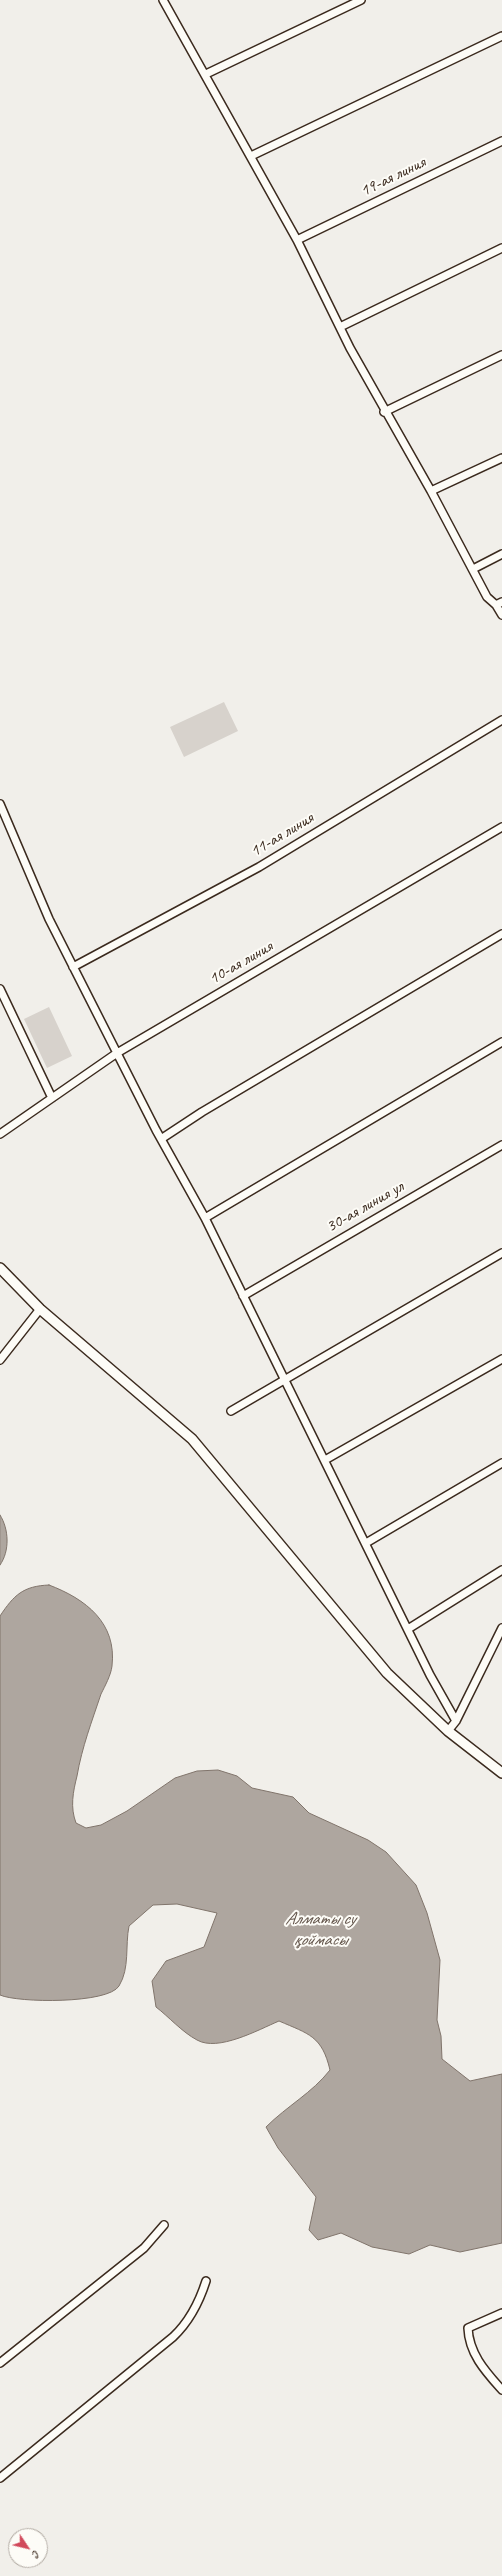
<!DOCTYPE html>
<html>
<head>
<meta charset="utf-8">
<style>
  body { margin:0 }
  #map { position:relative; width:502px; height:2576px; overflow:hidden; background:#f1efea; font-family:Caveat,sans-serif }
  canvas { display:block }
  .north { position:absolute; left:8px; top:2528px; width:40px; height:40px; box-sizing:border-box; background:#fdfcf7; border:1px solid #afa8a0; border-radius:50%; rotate:125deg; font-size:11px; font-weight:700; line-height:16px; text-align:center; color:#3b2a1e }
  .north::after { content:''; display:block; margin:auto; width:14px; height:18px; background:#d1495b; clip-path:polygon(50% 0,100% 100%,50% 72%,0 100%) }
</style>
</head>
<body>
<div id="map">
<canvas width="502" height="2576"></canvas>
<div class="north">С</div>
</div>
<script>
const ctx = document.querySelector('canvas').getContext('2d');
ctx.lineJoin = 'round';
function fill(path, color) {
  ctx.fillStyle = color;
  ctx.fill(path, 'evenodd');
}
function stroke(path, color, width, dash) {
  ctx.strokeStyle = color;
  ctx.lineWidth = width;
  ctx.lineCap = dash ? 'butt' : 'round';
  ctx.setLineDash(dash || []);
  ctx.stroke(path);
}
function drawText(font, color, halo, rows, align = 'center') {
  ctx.font = font + ' Caveat,sans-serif';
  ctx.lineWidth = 4;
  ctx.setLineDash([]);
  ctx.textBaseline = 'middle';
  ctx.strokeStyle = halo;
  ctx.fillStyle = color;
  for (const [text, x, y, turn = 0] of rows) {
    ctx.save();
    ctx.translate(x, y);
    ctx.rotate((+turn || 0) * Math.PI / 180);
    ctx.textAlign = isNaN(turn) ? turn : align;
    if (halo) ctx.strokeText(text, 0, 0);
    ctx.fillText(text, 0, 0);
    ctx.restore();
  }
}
const green = new Path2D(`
  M224,702L238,731L184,757L170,727Z
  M49,1007L72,1056L47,1068L24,1019Z`);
const water = new Path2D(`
  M0,1515C9,1529 10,1551 0,1565Z
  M49,1585C86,1599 117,1623 112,1666C111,1675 105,1686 101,1694C92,1721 82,1747 77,1776C73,1792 70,1807 76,1823L86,1828L101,1825L127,1811L175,1778L197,1771L218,1770L237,1776L252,1788L293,1797L309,1813L368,1840L386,1852L416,1885L427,1913L440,1960L437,2020L441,2036L442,2059L470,2081L502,2074V2243L460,2252L430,2245L409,2254L372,2247L341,2233L318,2240L309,2230L316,2197L278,2148L266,2127C287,2106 312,2093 330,2070C322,2036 309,2034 279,2021C258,2030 218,2052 197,2040C182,2032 169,2017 156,2007L152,1981L166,1961L204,1947L217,1913L177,1904L153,1905L129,1926C125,1946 130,1968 119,1986C108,2004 18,2003 0,1995V1616C14,1595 23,1586 49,1585Z`);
const minor = new Path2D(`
  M163,0L297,240L350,348L431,491L487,597L496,605L502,602
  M206,74L361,0
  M251,156L502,36
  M297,240L502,141
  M340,327L502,248
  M384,412L502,355
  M431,491L502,458
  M473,569L502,554
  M496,605L502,615
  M0,804L49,919L156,1130L205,1218L430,1675L456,1721
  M73,967L259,867L502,720
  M0,989L52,1098
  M0,1134L117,1053L502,827
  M161,1139L202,1112L502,934
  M205,1218L502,1042
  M243,1296L502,1145
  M0,1360L40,1309
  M231,1411L502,1253
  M325,1460L502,1359
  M366,1543L502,1463
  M408,1629L502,1570
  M448,1731L456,1721L502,1628
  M502,2313L468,2328C469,2354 486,2372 502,2390
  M0,2363L144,2248L164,2225
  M0,2478L173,2337C190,2321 199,2303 206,2281`);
const tertiary = new Path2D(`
  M0,1268L40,1309L192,1439L387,1673L448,1731L502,1773`);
const streetNames = [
  ["19-ая линия",393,177,-26],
  ["11-ая линия",282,835,-31],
  ["10-ая линия",241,963,-30],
  ["30-ая линия ул",365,1207,-30]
];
const waterNames = [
  ["Алматы су",320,1919],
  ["қоймасы",320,1940]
];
fill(green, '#d7d2cc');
fill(water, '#aea69f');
stroke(water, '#80746b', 1);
stroke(minor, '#3b2a1e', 10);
stroke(tertiary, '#3b2a1e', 12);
stroke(minor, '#fdfcf7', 7);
stroke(tertiary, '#fdfcf7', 9);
drawText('17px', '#3b2a1e', '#fdfcf7', streetNames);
drawText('italic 18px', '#63554b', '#fdfcf7', waterNames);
</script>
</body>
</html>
